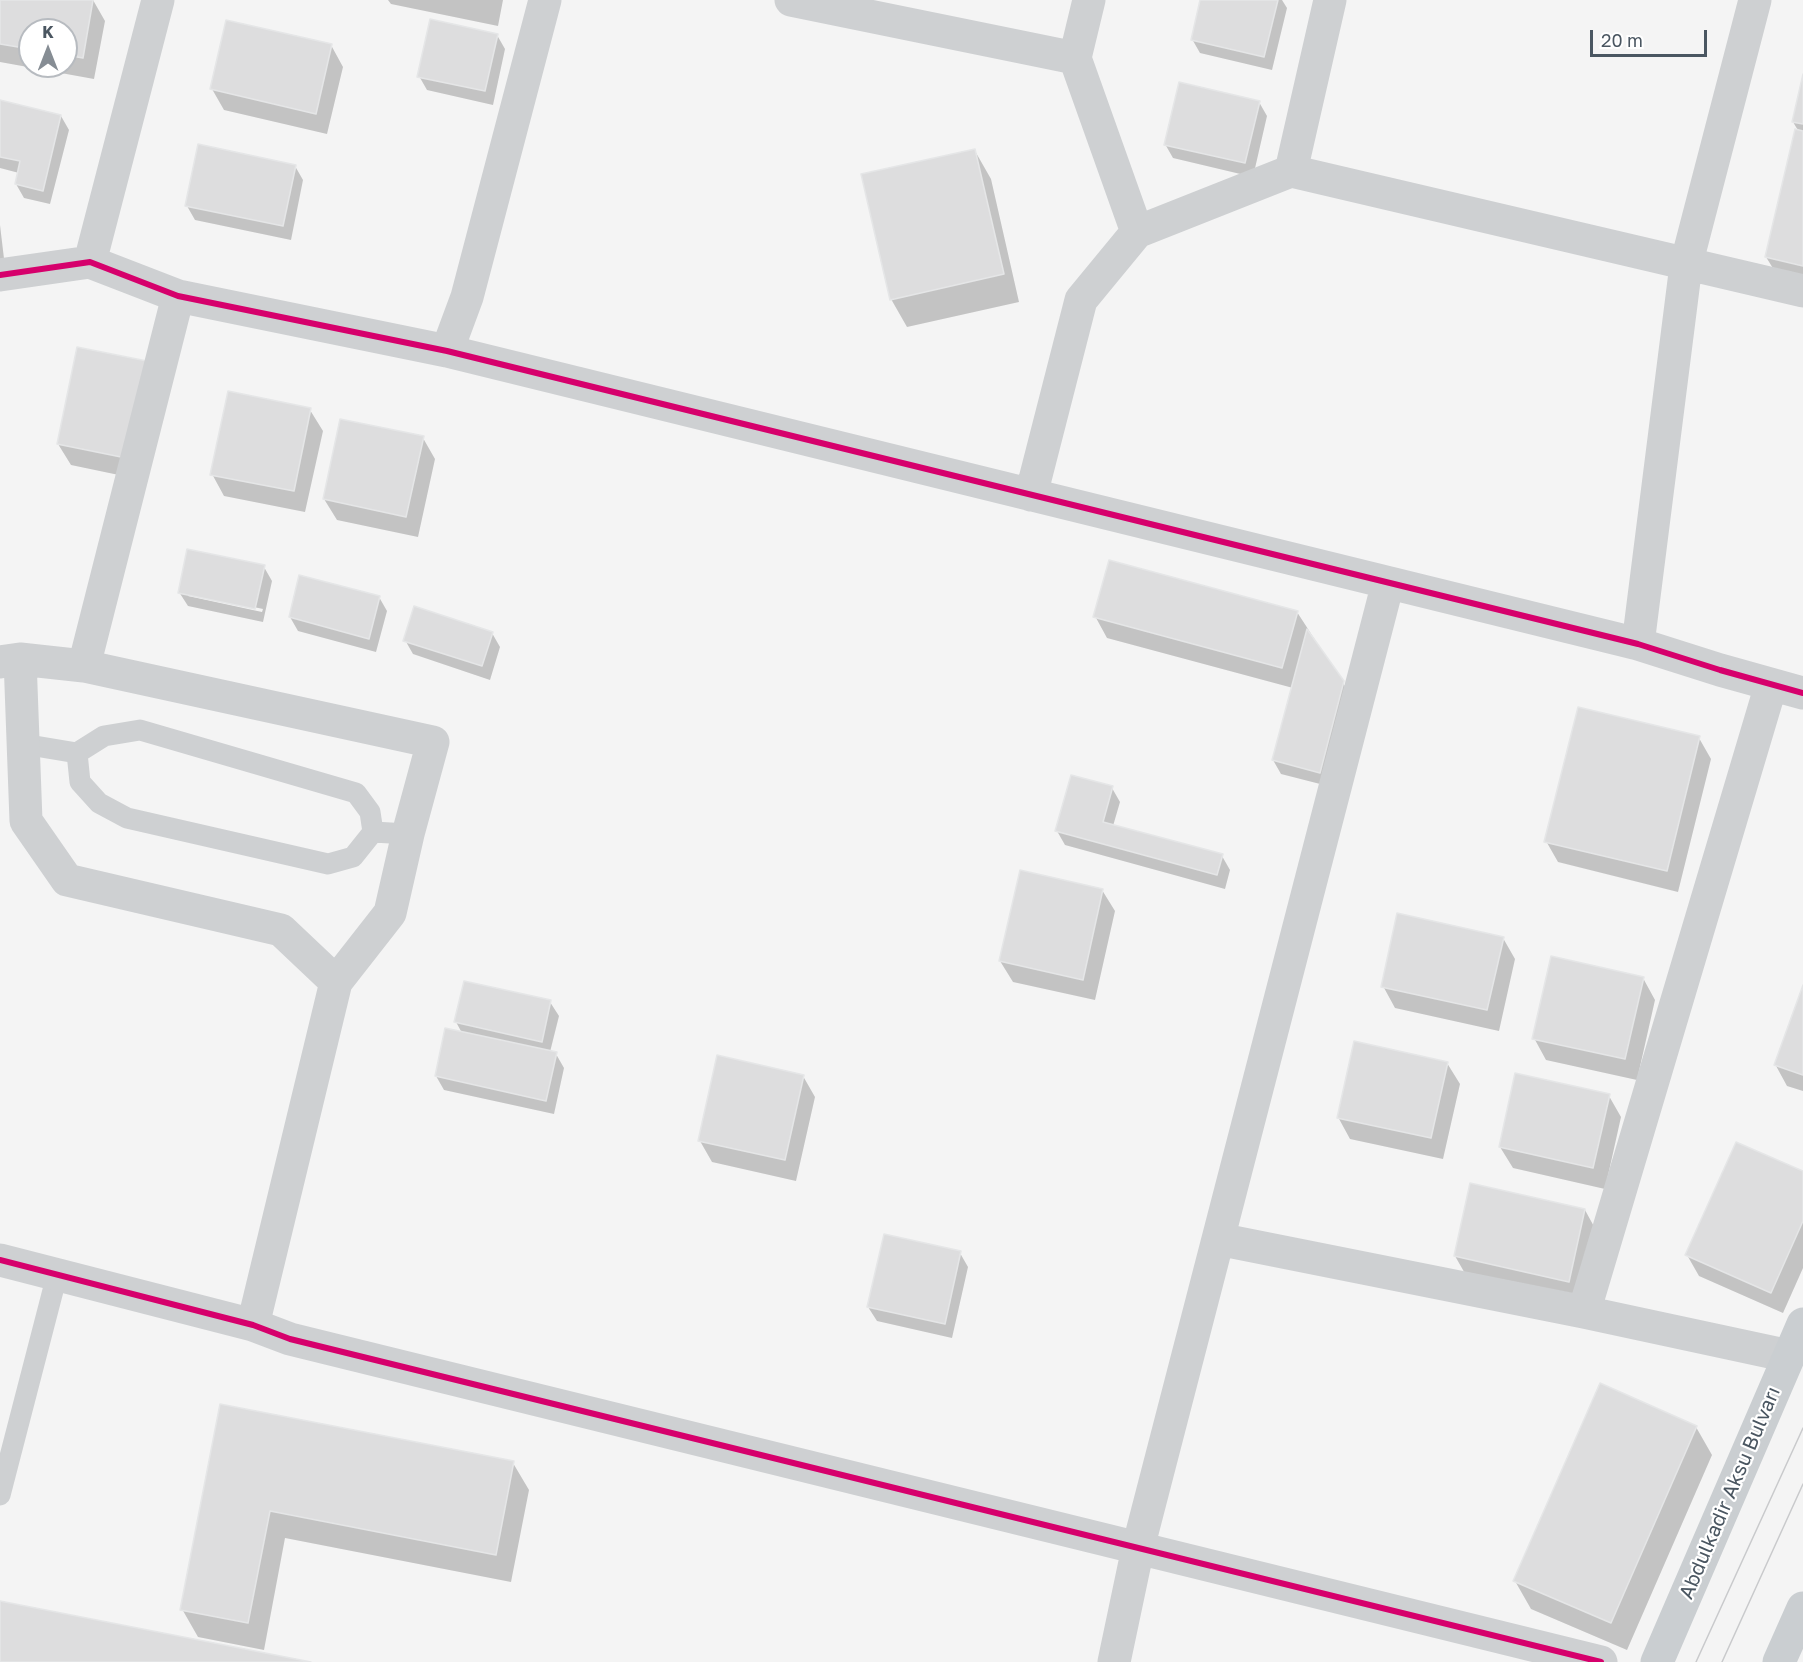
<!DOCTYPE html>
<html>
<head>
<meta charset="utf-8">
<style>
  body { margin:0 }
  #map { position:relative; width:1803px; height:1662px; overflow:hidden; background:#f4f4f4; font-family:"Golos Text",sans-serif }
  canvas { display:block }
  .north { position:absolute; left:18px; top:18px; width:60px; height:60px; box-sizing:border-box; background:#fff; border:2px solid #b7bbc0; border-radius:50%; rotate:0deg; font-size:16px; font-weight:700; line-height:24px; text-align:center; color:#4a5661 }
  .north::after { content:''; display:block; margin:auto; width:21px; height:27px; background:#868d94; clip-path:polygon(50% 0,100% 100%,50% 72%,0 100%) }
  .scale { position:absolute; left:1590px; top:30px; width:117px; height:27px; box-sizing:border-box; border:3px solid #4a5661; border-top:0; padding-left:8px; font-size:18px; line-height:21px; white-space:nowrap; color:#4a5661; -webkit-text-stroke:4px #fff; paint-order:stroke }
</style>
</head>
<body>
<div id="map">
<canvas width="1803" height="1662"></canvas>
<div class="north">K</div>
<div class="scale">20 m</div>
</div>
<script>
const ctx = document.querySelector('canvas').getContext('2d');
ctx.lineJoin = 'round';
function fill(path, color) {
  ctx.fillStyle = color;
  ctx.fill(path, 'evenodd');
}
function stroke(path, color, width, dash) {
  ctx.strokeStyle = color;
  ctx.lineWidth = width;
  ctx.lineCap = dash ? 'butt' : 'round';
  ctx.setLineDash(dash || []);
  ctx.stroke(path);
}
function drawText(font, color, halo, rows, align = 'center') {
  ctx.font = font + ' "Golos Text",sans-serif';
  ctx.lineWidth = 4.5;
  ctx.setLineDash([]);
  ctx.textBaseline = 'middle';
  ctx.strokeStyle = halo;
  ctx.fillStyle = color;
  for (const [text, x, y, turn = 0] of rows) {
    ctx.save();
    ctx.translate(x, y);
    ctx.rotate((+turn || 0) * Math.PI / 180);
    ctx.textAlign = isNaN(turn) ? turn : align;
    if (halo) ctx.strokeText(text, 0, 0);
    ctx.fillText(text, 0, 0);
    ctx.restore();
  }
}
const shadow = new Path2D(`
  M0,0H93L105,21L94,79L0,62ZM30,30H66V66H30Z
  M388,0H503L498,26L391,4Z
  M1201,0H1282L1287,8L1272,70L1200,53L1192,39Z
  M497,35L505,49L493,105L427,90L419,76Z
  M331,45L343,67L327,134L224,110L212,89Z
  M1803,81V284L1779,278L1766,257L1799,132L1793,122Z
  M0,101L61,116L69,130L50,204L24,198L16,184L19,173L0,168Z
  M1259,102L1267,116L1253,177L1173,158L1165,144Z
  M975,151L991,179L1019,302L907,327L891,299Z
  M295,166L303,180L291,240L195,220L187,206Z
  M0,225L5,267L0,268Z
  M146,362L138,479L71,465L58,444Z
  M310,410L323,431L305,512L224,496L212,474Z
  M423,438L435,459L418,537L337,520L324,499Z
  M264,567L272,581L263,622L188,606L179,592ZM188,593L263,609L262,612L188,596Z
  M379,597L387,611L376,652L298,631L290,617Z
  M1297,612L1352,697L1328,786L1281,774L1273,760L1293,688L1107,638L1095,616Z
  M492,633L500,647L490,680L413,654L405,640Z
  M1699,738L1711,759L1678,892L1558,862L1546,841Z
  M1112,788L1120,802L1113,826L1222,856L1230,870L1225,889L1065,845L1057,831Z
  M1102,890L1115,911L1095,1000L1013,982L1000,961Z
  M1503,938L1515,959L1499,1031L1395,1008L1383,986Z
  M1643,978L1655,1000L1637,1080L1546,1060L1534,1038Z
  M1803,989V1091L1787,1086L1775,1064Z
  M550,1002L559,1016L550,1052L556,1054L564,1068L554,1114L444,1090L436,1076L462,1033L456,1022Z
  M1447,1063L1460,1084L1443,1159L1350,1139L1338,1117Z
  M803,1076L815,1097L796,1181L712,1162L700,1141Z
  M1609,1096L1621,1117L1605,1189L1513,1168L1500,1147Z
  M1803,1173V1268L1783,1313L1699,1276L1687,1255Z
  M1585,1210L1597,1232L1581,1303L1467,1277L1455,1256Z
  M960,1253L968,1267L952,1338L877,1321L868,1307Z
  M221,1406L513,1463L529,1490L511,1582L285,1538L264,1650L198,1637L182,1609Z
  M1696,1427L1712,1455L1627,1650L1531,1609L1515,1581Z`);
const building = new Path2D(`
  M0,0H93L83,58L66,55V30H30V49L0,44Z
  M1200,0H1278L1264,57L1191,40Z
  M430,19L498,34L485,91L417,77Z
  M226,20L332,44L316,114L210,89Z
  M1803,74V124L1792,122Z
  M1179,82L1260,101L1245,163L1164,145Z
  M0,100L61,115L43,191L15,184L20,161L0,157Z
  M1795,129L1803,131V266L1765,257Z
  M198,144L296,165L283,226L185,206Z
  M975,149L1004,274L890,300L861,174Z
  M77,347L147,361L126,458L57,444Z
  M228,391L311,408L294,491L210,475Z
  M340,419L424,436L406,517L323,499Z
  M187,549L265,565L255,609L178,593Z
  M1109,560L1298,611L1282,668L1093,617Z
  M299,575L380,596L369,639L289,617Z
  M414,606L493,632L482,666L403,641Z
  M1307,629L1344,681L1320,773L1272,760Z
  M1578,707L1700,736L1667,871L1544,842Z
  M1071,775L1113,786L1103,822L1223,854L1217,875L1055,831Z
  M1020,870L1103,889L1083,980L999,961Z
  M1397,913L1504,937L1487,1010L1381,987Z
  M1551,956L1644,977L1625,1059L1532,1039Z
  M464,981L551,1000L542,1042L454,1022Z
  M1803,985V1075L1774,1065Z
  M445,1028L557,1052L546,1101L435,1076Z
  M1354,1041L1448,1062L1431,1138L1337,1118Z
  M717,1055L804,1075L785,1160L698,1141Z
  M1515,1073L1610,1094L1593,1168L1499,1147Z
  M1736,1142L1803,1171V1221L1771,1293L1685,1255Z
  M1470,1183L1585,1209L1569,1282L1454,1256Z
  M884,1234L961,1251L945,1324L867,1307Z
  M1600,1383L1697,1426L1611,1623L1513,1581Z
  M220,1404L514,1461L496,1555L270,1511L248,1623L180,1610Z
  M0,1601L311,1662H0Z`);
const lane = new Path2D(`
  M23,744L77,753L104,736L140,730L356,793L370,812L373,832L408,834
  M77,753L80,782L99,803L127,818L328,864L353,857L373,832
  M0,1495L57,1275`);
const street = new Path2D(`
  M791,0L1075,58
  M1089,0L1075,58L1137,232L1291,171L1330,0
  M1291,171L1803,291
  M90,262L158,0
  M0,275L90,262L178,296L447,351L1638,644L1720,670L1803,693
  M447,351L467,297L545,0
  M1031,495L1081,300L1137,232
  M1638,644L1686,265L1755,0
  M20,659L26,821L67,880L281,930L336,982L253,1325
  M0,662L20,659L84,666L433,742L408,834L390,913L336,982
  M84,666L178,296
  M1218,1239L1584,1312L1789,1356
  M0,1260L253,1325L290,1339L1601,1662
  M1584,1312L1771,685
  M1114,1662L1138,1548L1388,583`);
const primary = new Path2D(`
  M1657,1662L1803,1324
  M1779,1662L1803,1608`);
const tram = new Path2D(`
  M1696,1662L1803,1428
  M1722,1662L1803,1484`);
const cycleway = new Path2D(`
  M0,275L90,262L178,296L447,351L1638,644L1720,670L1803,693
  M0,1260L253,1325L290,1339L1601,1662`);
const streetNames = [
  ["Abdulkadir Aksu Bulvarı",1730,1493,-67]
];
fill(shadow, '#0003');
fill(building, '#ddddde');
stroke(building, '#e5e6e7', 1.5);
stroke(lane, '#ced0d2', 21);
stroke(street, '#ced0d2', 33);
stroke(primary, '#caced1', 33);
stroke(tram, '#c9cacc', 1.5);
stroke(cycleway, '#d6006c', 6);
drawText('20px', '#4a5661', '#fff', streetNames);
</script>
</body>
</html>
